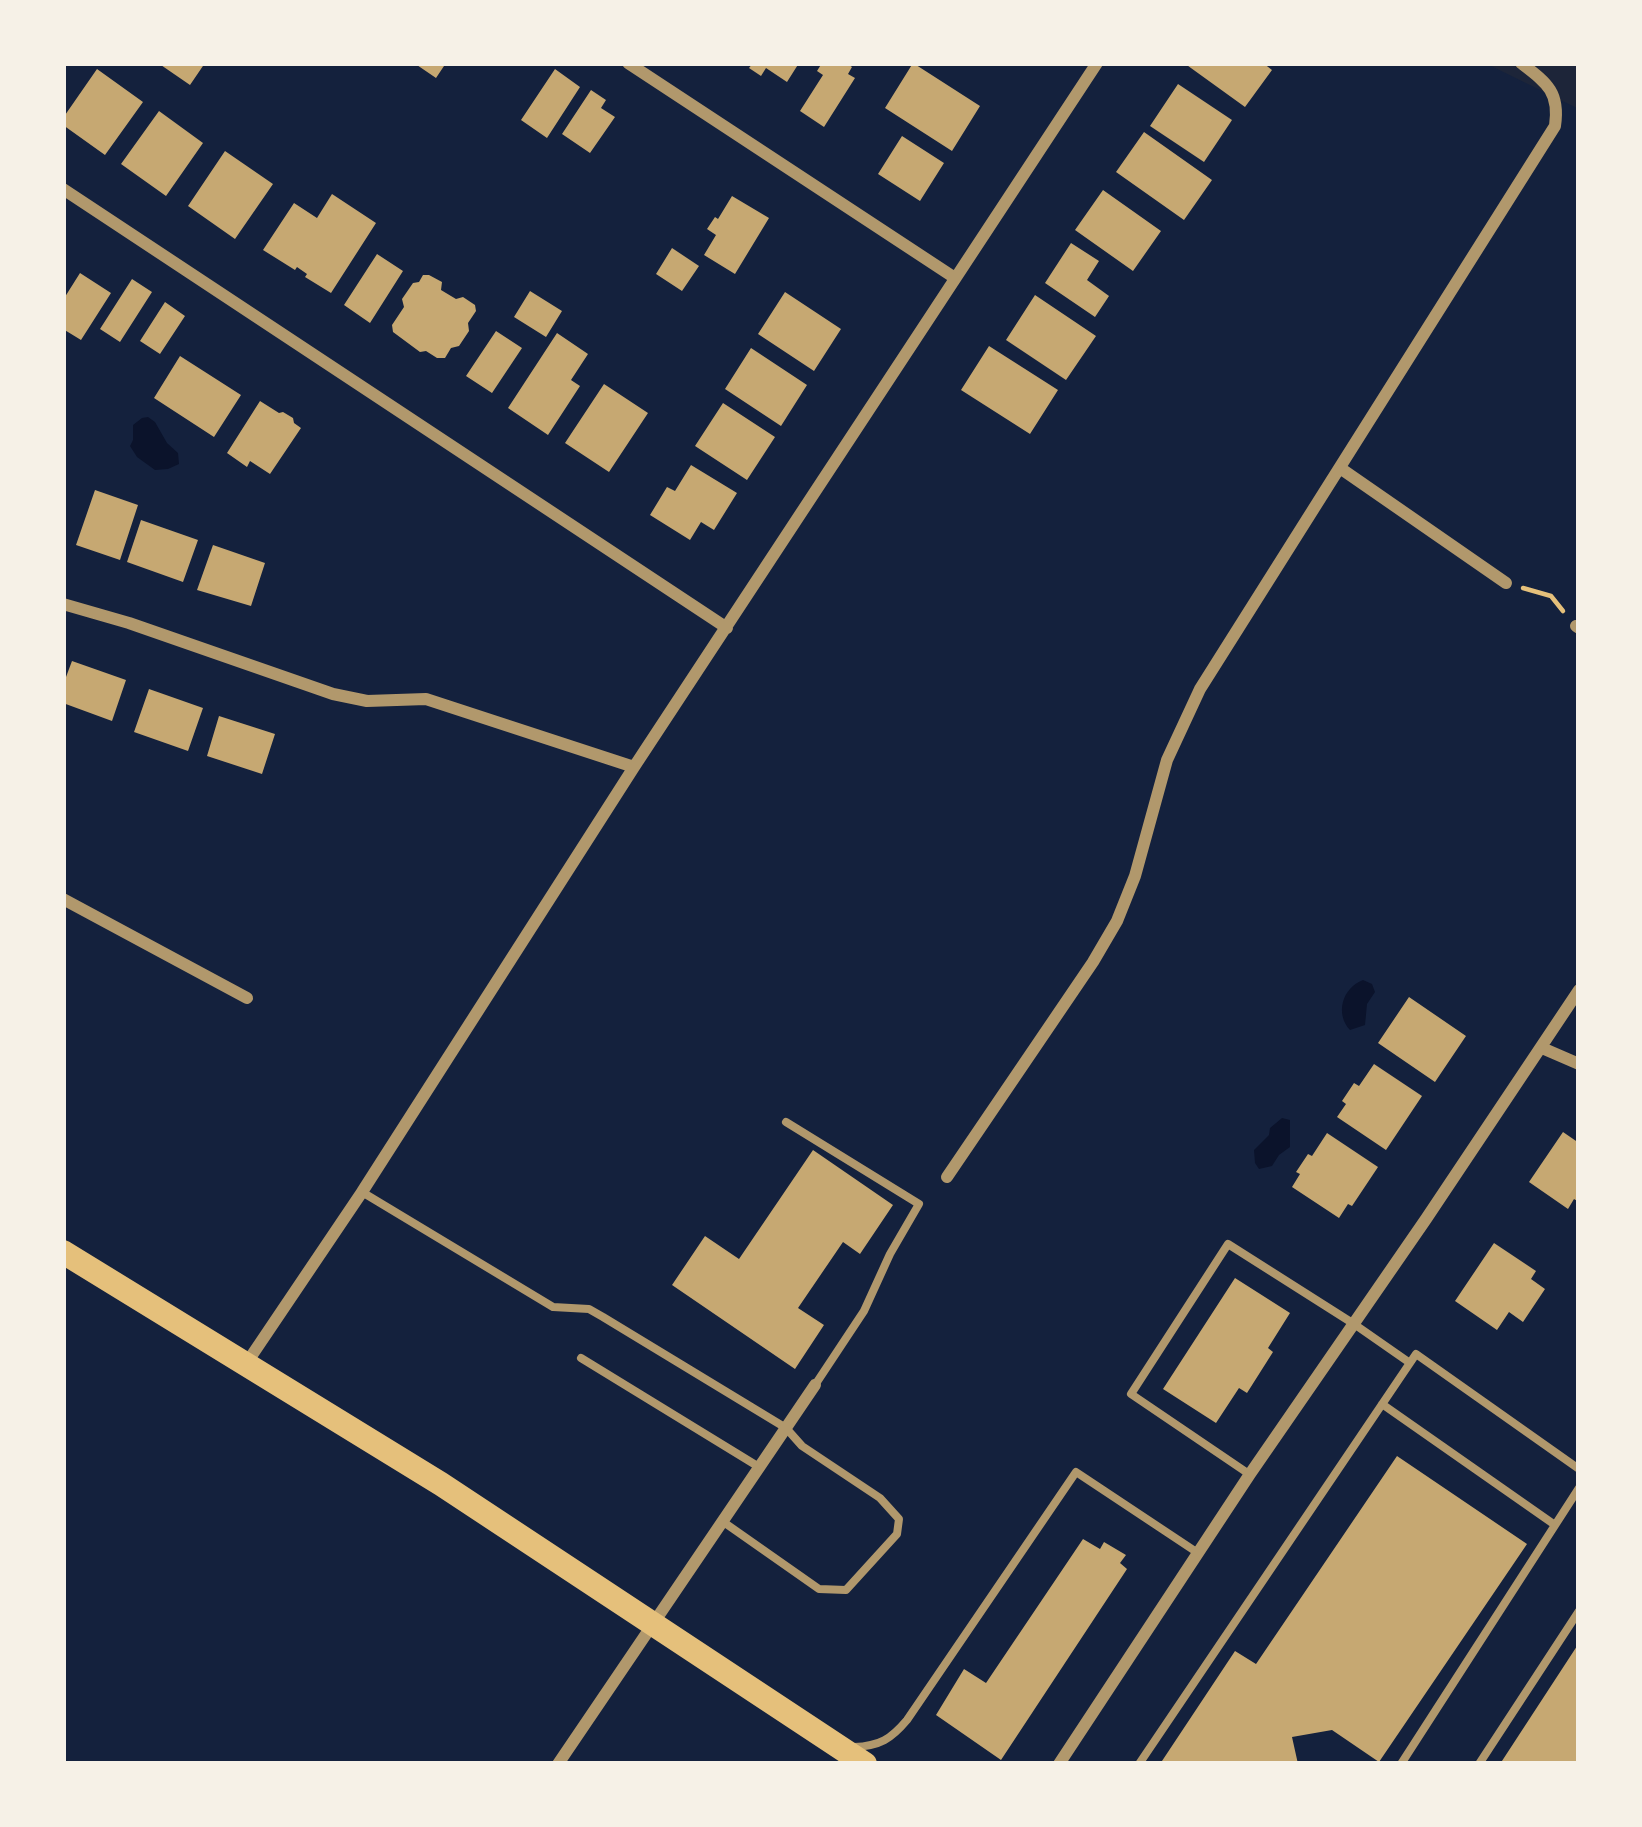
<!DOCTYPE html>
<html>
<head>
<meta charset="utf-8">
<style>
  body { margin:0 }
  #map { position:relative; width:1642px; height:1827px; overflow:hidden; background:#14213d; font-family:"DejaVu Sans",sans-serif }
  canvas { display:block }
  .frame { position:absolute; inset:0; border:66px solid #f6f1e7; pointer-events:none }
</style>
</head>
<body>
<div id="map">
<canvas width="1642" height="1827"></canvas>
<div class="frame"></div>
</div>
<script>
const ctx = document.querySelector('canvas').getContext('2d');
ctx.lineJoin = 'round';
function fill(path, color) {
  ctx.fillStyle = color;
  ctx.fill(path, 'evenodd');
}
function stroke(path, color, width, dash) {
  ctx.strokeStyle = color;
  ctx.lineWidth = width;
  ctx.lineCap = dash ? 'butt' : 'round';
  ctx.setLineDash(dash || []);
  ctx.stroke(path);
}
const green = new Path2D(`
  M1485,63H1579V109Z`);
const water = new Path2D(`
  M148,417L155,422L167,443L178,453L179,464L168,469L155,470L137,457L130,446L133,440V425L142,418Z
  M1363,980L1372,984L1375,992L1367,1004L1365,1025L1350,1030C1335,1014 1342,988 1363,980Z
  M1282,1118L1290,1120V1147L1279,1155L1272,1166L1259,1169L1255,1163L1254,1150L1269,1135L1270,1128Z`);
const building = new Path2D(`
  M158,63H205L190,85Z
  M414,63H446L436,78Z
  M753,63H799L787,82L766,68L761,76L749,68Z
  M822,63H846L852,67L848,74L855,78L824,127L800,111L823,75L817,71Z
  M913,63L980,106L952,151L885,108Z
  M1184,63H1263L1272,70L1245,107Z
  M97,69L143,102L105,155L63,125V118Z
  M555,69L580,87L547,138L521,120Z
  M1178,84L1232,120L1204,162L1150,126Z
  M591,90L606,100L601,108L615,117L590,153L562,134Z
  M159,111L203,143L166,196L121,164Z
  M1144,132L1212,180L1184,220L1116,172Z
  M902,136L944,163L920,201L878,174Z
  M225,151L273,184L235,239L188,206Z
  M1103,190L1161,231L1133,271L1075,230Z
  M332,194L376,223L331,293L305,277L307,274L297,267L295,270L263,250L294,203L317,218Z
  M732,196L769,218L735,274L704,255L716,235L707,229L715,217L718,219Z
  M1071,243L1099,261L1087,280L1109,296L1095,317L1045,283Z
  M672,248L699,266L682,291L656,274Z
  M377,254L403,271L370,323L344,305Z
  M80,273L111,293L81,340L63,329V300Z
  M423,275H429L442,282L441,290L456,299L463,297L475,305L476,311L468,323L469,331L459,346L451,348L445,358H437L426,351L420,352L393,332L392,325L404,307L402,299L413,283L419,282Z
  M132,279L152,292L120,342L100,329Z
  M530,291L562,311L546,337L514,317Z
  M785,292L841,329L814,371L758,334Z
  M1035,295L1096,336L1066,380L1006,340Z
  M165,302L185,316L160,354L140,341Z
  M496,331L522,348L492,393L466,376Z
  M557,333L588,354L571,380L580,386L548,435L508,408Z
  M989,346L1058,390L1030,434L961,390Z
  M751,348L807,385L781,426L725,389Z
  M180,356L241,395L214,437L154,398Z
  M604,384L648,413L609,472L565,443Z
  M260,401L279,413L283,412L293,418L294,423L301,428L270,474L250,461L247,467L227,453Z
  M723,403L775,437L747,480L695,446Z
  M691,465L737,493L714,530L701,522L690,540L650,515L667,487L675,491Z
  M95,490L138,505L120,560L76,545Z
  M141,520L198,540L183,582L127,562Z
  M213,545L265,563L251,606L197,590Z
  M72,661L126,680L112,721L63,703V685Z
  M149,689L203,708L188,751L134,732Z
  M219,716L275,734L262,774L207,756Z
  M1409,997L1466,1036L1435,1082L1378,1043Z
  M1374,1064L1422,1096L1386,1150L1337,1117L1346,1104L1342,1101L1354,1083L1359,1086Z
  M1563,1132L1579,1143V1202L1574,1199L1568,1209L1529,1182Z
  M1327,1133L1378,1167L1352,1206L1348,1204L1339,1218L1292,1187L1300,1174L1296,1172L1308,1154L1312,1156Z
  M813,1150L893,1205L860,1254L843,1242L798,1308L824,1325L795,1369L672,1285L705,1236L739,1259Z
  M1494,1243L1536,1271L1531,1279L1545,1289L1523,1322L1509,1312L1497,1330L1455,1301Z
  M1235,1278L1290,1313L1268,1348L1273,1352L1247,1393L1239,1388L1216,1423L1163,1389Z
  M1397,1456L1527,1544L1379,1762L1332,1730L1292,1737L1298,1764H1160L1235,1651L1256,1664Z
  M1083,1539L1100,1549L1104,1542L1126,1555L1120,1563L1127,1569L1001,1760L936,1715L964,1669L986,1683Z
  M1579,1643V1764H1500Z`);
const path = new Path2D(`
  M1523,588L1551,596L1563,611`);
const service = new Path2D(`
  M786,1122L919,1204L890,1254L864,1311L815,1385
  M362,1192L553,1307L589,1309L603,1317L786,1428L802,1446L880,1498L899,1519L897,1534L846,1590L819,1589L722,1521
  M581,1358L759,1467
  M1382,1404L1555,1525
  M1249,1474L1131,1394L1228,1244L1354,1324L1410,1363
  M854,1747C880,1746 891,1739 907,1720L1076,1472L1198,1553
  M1139,1764L1416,1354L1579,1469
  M1401,1764L1579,1488
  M1479,1764L1579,1611`);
const minor = new Path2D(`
  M628,63L955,278
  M63,189L727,628
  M1340,468L1506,583
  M63,604L129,623L333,694L367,701L426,699L634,767
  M1576,626L1579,628
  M63,899L247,998
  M1542,1048L1579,1064
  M947,1177L1093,962L1117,921L1135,876L1167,760L1200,689L1555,126C1560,92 1547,83 1521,63
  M246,1364L362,1192L634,767L1097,63
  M558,1764L815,1385
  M1059,1764L1250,1474L1426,1219L1579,990`);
const primary = new Path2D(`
  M63,1252L441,1484L865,1764`);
fill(green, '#1d2539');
fill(water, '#0b132b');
fill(building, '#c6a872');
stroke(path, '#e5c07b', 4.5);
stroke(service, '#b1986c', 8);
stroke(minor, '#b1986c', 12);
stroke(primary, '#e5c07b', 24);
</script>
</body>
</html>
